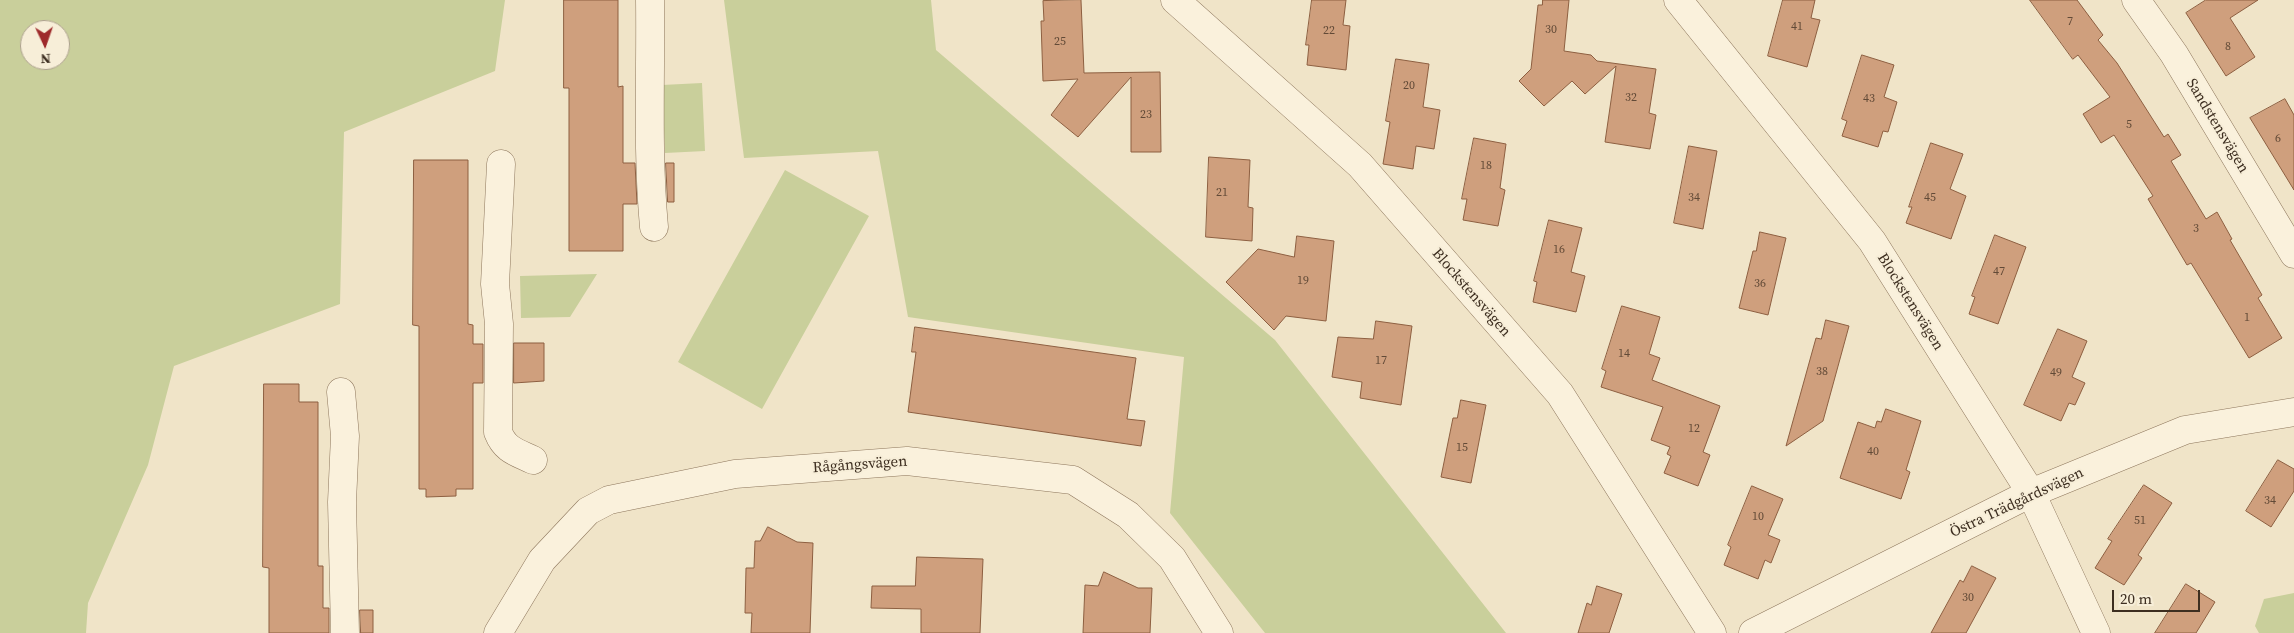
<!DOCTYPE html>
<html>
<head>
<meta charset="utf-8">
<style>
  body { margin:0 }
  #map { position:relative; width:2294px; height:633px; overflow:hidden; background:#f0e4c8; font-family:"Source Serif 4",serif }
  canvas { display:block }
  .north { position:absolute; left:20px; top:20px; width:50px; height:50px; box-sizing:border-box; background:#f7eed8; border:1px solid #ada18e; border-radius:50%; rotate:177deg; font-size:14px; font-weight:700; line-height:20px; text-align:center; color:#3d2e20 }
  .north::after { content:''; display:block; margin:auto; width:18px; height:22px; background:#9e2a2b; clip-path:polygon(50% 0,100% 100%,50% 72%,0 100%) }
  .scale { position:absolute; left:2112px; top:590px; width:88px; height:22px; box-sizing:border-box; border:2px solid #3d2e20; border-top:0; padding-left:6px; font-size:15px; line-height:18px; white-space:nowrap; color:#3d2e20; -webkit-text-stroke:4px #f7eed8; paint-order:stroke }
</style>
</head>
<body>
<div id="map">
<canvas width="2294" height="633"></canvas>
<div class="north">N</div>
<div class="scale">20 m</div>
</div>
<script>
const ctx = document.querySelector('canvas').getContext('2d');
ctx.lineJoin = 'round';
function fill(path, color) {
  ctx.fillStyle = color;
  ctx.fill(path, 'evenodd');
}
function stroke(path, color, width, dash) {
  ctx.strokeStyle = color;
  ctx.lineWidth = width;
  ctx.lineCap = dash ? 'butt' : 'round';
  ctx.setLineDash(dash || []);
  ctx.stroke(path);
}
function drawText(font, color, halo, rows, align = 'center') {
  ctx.font = font + ' "Source Serif 4",serif';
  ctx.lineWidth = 4;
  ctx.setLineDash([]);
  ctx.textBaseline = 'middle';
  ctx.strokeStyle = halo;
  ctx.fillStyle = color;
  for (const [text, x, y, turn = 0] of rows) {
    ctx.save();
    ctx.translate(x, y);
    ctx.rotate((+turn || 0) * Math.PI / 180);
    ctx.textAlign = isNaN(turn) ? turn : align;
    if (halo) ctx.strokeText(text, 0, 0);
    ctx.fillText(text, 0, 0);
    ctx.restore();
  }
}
const green = new Path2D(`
  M0,0H505L495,71L344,132L340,304L174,366L148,465L88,603L86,633H0ZM30,30H60V60H30Z
  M724,0H931L936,50L1275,340L1506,633H1265L1170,513L1184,357L908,317L878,151L744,158Z
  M702,83L705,151L665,153L662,85Z
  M785,170L869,216L762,409L678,362Z
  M597,274L570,317L521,318L520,276Z
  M2294,593V633H2259L2255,626L2264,599Z`);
const building = new Path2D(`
  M564,0H618V87L623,86V163H635L637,204H623V251H569V88H564Z
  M1081,0L1084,73L1160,72L1161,152H1131V77L1078,137L1051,115L1078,79L1043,81L1041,21H1044L1043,1Z
  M1312,0H1346L1343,25L1350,26L1346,70L1307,65L1309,45H1306Z
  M1543,0H1569L1564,51L1591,55L1597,61L1656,69L1649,113L1656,115L1650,149L1605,142L1616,66L1585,94L1572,81L1544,106L1519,81L1531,69L1538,5H1542Z
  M1783,0H1815L1811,18L1820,20L1807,67L1768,56Z
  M2030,0H2077L2103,35L2098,40L2117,63L2164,137L2168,134L2181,155L2171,161L2206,219L2217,212L2232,239L2230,240L2262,295L2258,298L2282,338L2249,358L2191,263L2187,265L2148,199L2153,196L2114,135L2101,143L2083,114L2110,97L2078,55L2073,59Z
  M2206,0H2258L2230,18L2255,57L2226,76L2186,13Z
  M1862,55L1894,65L1884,97L1897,102L1888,132L1883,131L1878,147L1842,136L1847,121L1842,119Z
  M1396,59L1429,64L1423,107L1440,110L1434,149L1416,146L1413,169L1383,164L1390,122L1386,121Z
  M2285,99L2294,115V190L2250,118Z
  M1474,138L1506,144L1500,188L1505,190L1498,226L1463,220L1467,199H1462Z
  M1931,143L1963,154L1950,189L1966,196L1951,239L1906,223L1912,207H1909Z
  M1689,146L1717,151L1703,229L1674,223Z
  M1209,157L1250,160L1248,207L1253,208L1252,241L1206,237Z
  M414,160H468V324L473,325V344H483V383H473V489H456V496L426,497V489H419V326L413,325Z
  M666,163H674V202H668Z
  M1549,220L1582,228L1571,272L1585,276L1576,312L1533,302L1537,282L1534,281Z
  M1760,232L1786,238L1768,315L1739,308L1753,251H1756Z
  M1995,235L2026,247L1998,324L1969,314L1975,297L1972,296Z
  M1297,236L1334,241L1326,321L1286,316L1274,330L1226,282L1258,249L1294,257Z
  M1622,306L1660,317L1649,354L1660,358L1652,380L1720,406L1703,452L1710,455L1698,486L1664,473L1671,456L1667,454L1670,447L1651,440L1663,407L1601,387L1606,371L1602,369Z
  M1826,320L1849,326L1823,421L1786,446L1816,338L1821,339Z
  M1376,321L1412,326L1401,405L1360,398L1362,382L1332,377L1338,337L1373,339Z
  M915,327L1136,358L1127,419L1145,421L1141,446L908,412L916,352H912Z
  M2058,329L2087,341L2072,377L2085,383L2075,405L2069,403L2061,421L2024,405Z
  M514,343H544V381L514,383Z
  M264,384H299V402H318V566H323V608H329V633H269V568L263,567Z
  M1461,400L1486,405L1471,483L1441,477L1453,418H1457Z
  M1886,409L1921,421L1906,470L1910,472L1901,499L1840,478L1858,422L1875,428L1877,421L1881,422Z
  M2278,460L2294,469V491L2271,527L2246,511Z
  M2144,485L2172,503L2138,555L2142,558L2124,585L2095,568L2112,541L2108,539Z
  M1752,486L1783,499L1768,535L1780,540L1771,563L1765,560L1758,579L1724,565L1731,547L1728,545Z
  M768,527L797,542L813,543L810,633H751L752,613H745L746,568H754L755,541H760Z
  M917,557L983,559L980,633H921V609L871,608L872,586H915Z
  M1972,566L1996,578L1966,633H1931L1960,580L1963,582Z
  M1104,572L1138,588H1152L1150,633H1083L1085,585L1098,586Z
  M2186,584L2215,602L2196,633H2155Z
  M1597,586L1622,594L1609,633H1578L1587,603L1591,605Z
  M360,610H373V633H361Z`);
const minor = new Path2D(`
  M650,0C651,76 647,151 654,227
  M1175,0L1360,165L1560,394L1712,633
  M1678,0L1872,241L2031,493L2096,633
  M2136,0L2174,54L2294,254
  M501,164L495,284L499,324L498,432C505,450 516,452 533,460
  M341,392L345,436L342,502L345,633
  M498,633L542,560L588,511L609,500L735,474L907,461L1073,480L1128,515L1172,558L1219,633
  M1753,633L2031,493L2185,430L2294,412`);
const numberNames = [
  ["7",2070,22],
  ["41",1797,27],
  ["30",1551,30],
  ["22",1329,31],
  ["25",1060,42],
  ["8",2228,47],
  ["20",1409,86],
  ["32",1631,98],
  ["43",1869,99],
  ["23",1146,115],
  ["5",2129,125],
  ["6",2278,139],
  ["18",1486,166],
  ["21",1222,193],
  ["34",1694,198],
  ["45",1930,198],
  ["3",2196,229],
  ["16",1559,250],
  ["47",1999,272],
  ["19",1303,281],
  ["36",1760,284],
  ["1",2247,318],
  ["14",1624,354],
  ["17",1381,361],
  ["38",1822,372],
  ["49",2056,373],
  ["12",1694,429],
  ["15",1462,448],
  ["40",1873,452],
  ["34",2270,501],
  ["10",1758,517],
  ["51",2140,521],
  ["30",1968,598]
];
const streetNames = [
  ["Sandstensvägen",2217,126,59],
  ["Blockstensvägen",1471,293,49],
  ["Blockstensvägen",1910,302,58],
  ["Rågångsvägen",860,465,-4],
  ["Östra Trädgårdsvägen",2017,503,-25]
];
fill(green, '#c9cf9b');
fill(building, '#cf9f7d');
stroke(building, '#8d5f41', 1);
stroke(minor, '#8d765c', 29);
stroke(minor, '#faf1dc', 28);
drawText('12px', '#624a37', null, numberNames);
drawText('15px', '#3d2e20', '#f7eed8', streetNames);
</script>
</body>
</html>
